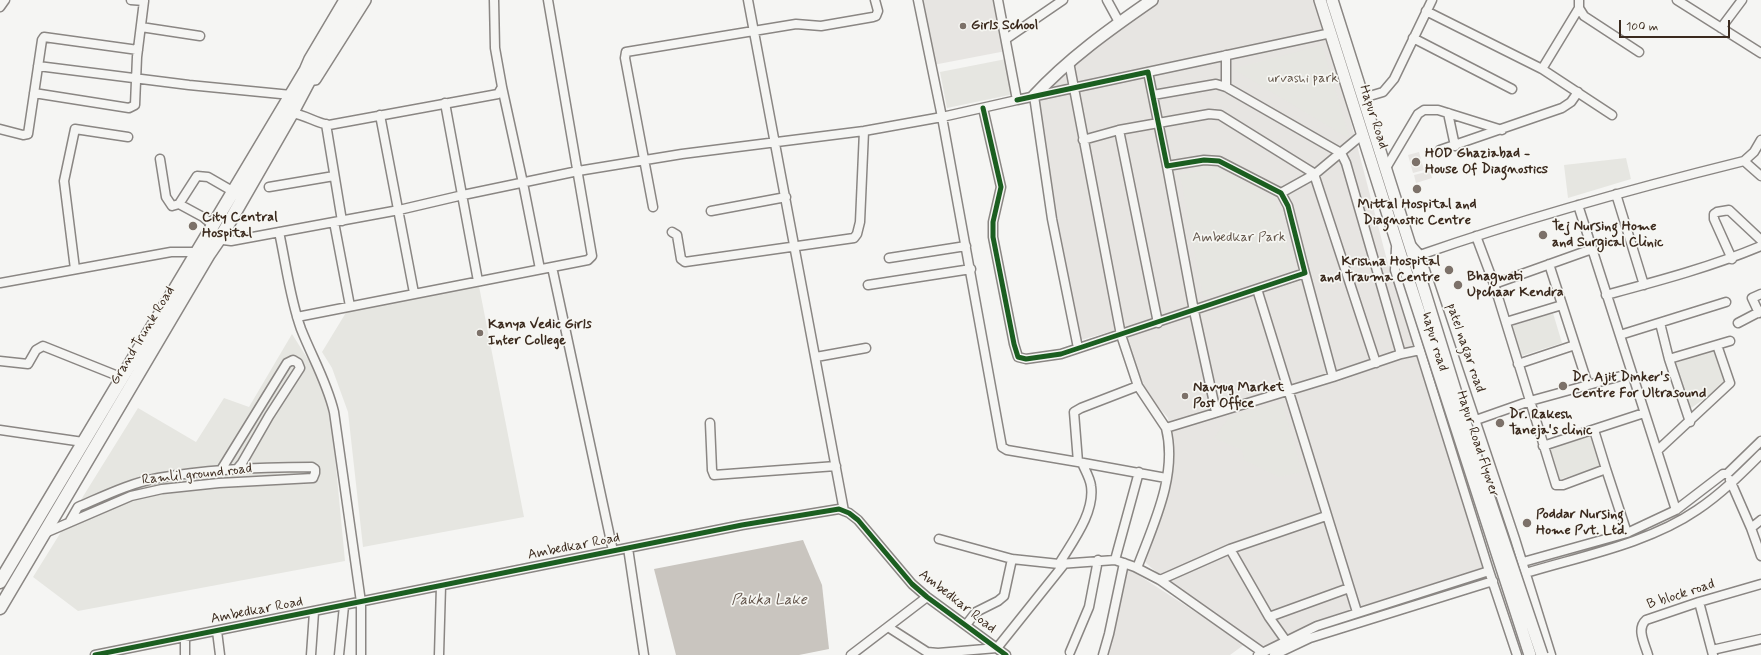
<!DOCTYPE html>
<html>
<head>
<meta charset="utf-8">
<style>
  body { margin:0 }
  #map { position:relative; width:1761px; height:655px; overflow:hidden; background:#f5f5f3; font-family:Mynerve,sans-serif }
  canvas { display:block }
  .scale { position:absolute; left:1619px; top:20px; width:111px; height:18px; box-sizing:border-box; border:2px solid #3b2a1e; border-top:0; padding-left:5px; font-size:12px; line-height:14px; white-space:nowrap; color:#3b2a1e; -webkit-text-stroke:3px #f6f6f2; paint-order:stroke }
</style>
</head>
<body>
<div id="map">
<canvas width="1761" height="655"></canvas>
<div class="scale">100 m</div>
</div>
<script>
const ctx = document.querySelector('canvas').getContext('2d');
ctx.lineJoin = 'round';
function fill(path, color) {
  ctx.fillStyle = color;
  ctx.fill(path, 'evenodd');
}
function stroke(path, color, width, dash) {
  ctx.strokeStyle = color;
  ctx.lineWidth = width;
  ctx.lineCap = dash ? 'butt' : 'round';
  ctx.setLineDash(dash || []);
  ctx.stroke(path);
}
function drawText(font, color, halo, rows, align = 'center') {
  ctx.font = font + ' Mynerve,sans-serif';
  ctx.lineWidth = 3.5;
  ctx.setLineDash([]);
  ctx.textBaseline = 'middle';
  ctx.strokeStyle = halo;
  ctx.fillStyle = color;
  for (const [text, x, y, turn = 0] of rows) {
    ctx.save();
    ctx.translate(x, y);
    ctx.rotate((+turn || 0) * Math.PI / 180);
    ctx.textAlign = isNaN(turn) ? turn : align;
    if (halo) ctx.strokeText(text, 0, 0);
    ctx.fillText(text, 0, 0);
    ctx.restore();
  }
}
const built = new Path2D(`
  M921,0H996L1006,51L933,65Z
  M1156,0H1317L1332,49L1389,268L1458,476L1485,567L1331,616L1260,648L1169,583L1139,557L1162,483L1170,442L1168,418L1155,403L1144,387L1123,328L1074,342L1030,89Z
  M1419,152L1424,170L1413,173L1408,155Z
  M1430,171L1432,178L1416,183L1414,175Z
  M1126,567L1245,644L1230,655H1104Z`);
const green = new Path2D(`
  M1322,45L1350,139L1233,69Z
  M1006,59L1014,94L947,108L940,72Z
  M1626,158L1631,179L1568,198L1564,165Z
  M1217,168L1234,176L1276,201L1294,269L1203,297L1180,174Z
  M478,281L524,517L363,547L348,412L332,368L322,352L350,306Z
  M1553,313L1562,343L1518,357L1509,327Z
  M292,334L311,364L326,396L333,436L345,561L78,611L33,577L138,408L196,442L224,398L249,407Z
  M1713,349L1725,384L1687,411L1671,365Z
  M1282,402L1302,472L1279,477L1244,460L1242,450L1214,438L1230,416Z
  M1592,436L1602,466L1555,481L1545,450Z`);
const water = new Path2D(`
  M803,540L822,585L829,649L799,655H676L654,569Z`);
const minor = new Path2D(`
  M748,0L844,511
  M918,0L942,117L1002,447L1007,450L1078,462
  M1107,0L1119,22
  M1579,0V8L1584,16L1639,52
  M1677,0L1761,53
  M0,7L5,0
  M1426,11L1542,69L1612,115
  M141,27L200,36
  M1721,28L1742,0
  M1413,38L1512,89
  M1006,39L1063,0
  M1069,62L1121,335L1138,386L1166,428L1333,377L1401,354L1420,350
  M38,66L189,85L291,95
  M1542,69L1579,8
  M1148,72L1331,33
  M502,87L523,183L540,269
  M1226,87V55
  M34,93L129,108L135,105L137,57L144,1L131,0
  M1153,95L1216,84L1226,87L1341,153L1346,163L1401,354
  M1034,96L1052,219L1078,348
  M1363,98L1383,92L1394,79L1432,0
  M445,103L478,281
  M983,108L1001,187L993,222V237L1014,344L1018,357L1026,359L1061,354L1305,273L1288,206L1281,193L1219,161L1204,160L1167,166L1148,72L1017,100
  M292,113C306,115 316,123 329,125L498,94L502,87L495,48L494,0
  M1448,113L1455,146
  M380,115L414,293
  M326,124L342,221
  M0,129L23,135L28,134L42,40L44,37L138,50
  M1119,130L1158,323
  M1083,140L1119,130L1209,114L1220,115L1315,174
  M1440,150L1562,108L1571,102L1578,92
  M160,159L166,197L172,206L179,204L197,176L208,177L234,192
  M1744,161L1761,176
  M1167,166L1194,311L1216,412
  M1386,168L1418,114L1424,110H1438L1502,130
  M1314,174L1376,363
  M269,187L334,176
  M1281,193L1315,174L1363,134
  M1616,194L1644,285
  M179,204L203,217L214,226
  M1578,205L1676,510
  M653,207L625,58L626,52L796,24L821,26L873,17L876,16L878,11L875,0
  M711,211L786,197
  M334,222L350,306
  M279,232C286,264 290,299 301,329C312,357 327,382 334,412L361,602V655
  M672,232L677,235L681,259L685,262L854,238L857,234L860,222L864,131
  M222,235L223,240L231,241L399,210L463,195L578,171L682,154L864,131L942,117L1017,100L998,0
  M1476,236L1494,284L1556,485H1563L1606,469L1594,430
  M1412,246L1420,255L1515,539L1551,655
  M1396,248L1395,270L1489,571L1517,655
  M1420,255C1526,218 1635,188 1744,161L1754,152L1761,140
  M889,258L966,246
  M1732,259L1714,219V214L1717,212L1729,210L1761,240
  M1549,264L1588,385
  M552,267L613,551
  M75,269L64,181L75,129L128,137
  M1305,273L1333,377
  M0,283L171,252H199
  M1494,284L1592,249
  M868,285L971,269
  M1257,289L1357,612
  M1606,295C1658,281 1711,267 1761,246
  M1759,313L1752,298L1761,294
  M297,317L588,260L592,256L548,0
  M1506,322L1562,305
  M1660,323L1669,359L1690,422
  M1738,323L1761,311
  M1620,335L1726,302
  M816,357L866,348
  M1669,359L1730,341
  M0,361L28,364L36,350L43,346L123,378
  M1518,364L1575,345
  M1138,386L1081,408L1074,412L1078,462L1166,478
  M1476,420L1530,401L1632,373
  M710,423L712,470L714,475L836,466
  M0,430L83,442
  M1543,446L1644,413
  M1658,450L1730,383L1717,345
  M1606,469L1627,533
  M221,470L287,363L293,360L298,363L300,368L269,416L242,463L237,469
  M1730,480L1751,528L1761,556
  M1751,528L1761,520
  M45,533L131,496L162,489L219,483L313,478L315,473V469L312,467C261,467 208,469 158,478C130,483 104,496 78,507L70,521
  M939,539L1012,559L1059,564L1115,560L1135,567L1160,580L1262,652
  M628,548L644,655
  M1230,549L1269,617L1286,641
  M1115,560L1139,472
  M1523,562L1627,533L1676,510L1723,474H1727L1761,441
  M1059,564C1072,542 1095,513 1091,486C1090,478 1085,470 1082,463
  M1137,568C1153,525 1178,475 1166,428
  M1526,573C1582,556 1649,543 1697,510C1721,494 1741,474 1761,454
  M1160,580L1230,549L1326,516
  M1699,602L1713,655
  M1269,617L1349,588
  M966,625L976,612L998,601L1004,596L1012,559
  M888,627L927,652L938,653L997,648L1065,563
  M217,631L220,655
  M185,638V655
  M1712,650L1761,639
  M1070,652L1089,607L1098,560
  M95,655L742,525L839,509L849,513L858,520L912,584L927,597L1006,655
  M311,655L314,612
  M339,655L344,606
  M439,655L441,586
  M851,655L927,597
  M1103,655L1109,634L1124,563
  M1258,655L1317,626L1489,571
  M1274,655L1310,638L1493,581
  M1648,655C1645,644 1636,629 1646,620L1699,602L1761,584`);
const major = new Path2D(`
  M1320,0L1409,281
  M1332,0L1420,277
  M304,73L310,59L345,0
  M310,79H315L365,0
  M1034,96C1068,59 1110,29 1152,0`);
const highway = new Path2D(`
  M0,582L304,73L307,71
  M0,608L209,254L222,235L292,113L310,79L313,66L354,0`);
const majorBridge = new Path2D(`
  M1420,277L1482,477L1542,655
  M1409,281L1530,655`);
const cycleway = new Path2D(`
  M983,108L1001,187L993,222V237L1014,344L1018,357L1026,359L1061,354L1305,273L1288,206L1281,193L1219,161L1204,160L1167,166L1148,72L1017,100
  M95,655L742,525L839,509L849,513L858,520L912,584L927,597L1006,655`);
const markers = [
  [963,26,4,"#7c7169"],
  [1416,162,5,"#7c7169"],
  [1417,189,5,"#7c7169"],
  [193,226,5,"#7c7169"],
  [1543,235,5,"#7c7169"],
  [1449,270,5,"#7c7169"],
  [1458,285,5,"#7c7169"],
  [480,333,4,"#7c7169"],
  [1563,386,5,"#7c7169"],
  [1185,396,4,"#7c7169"],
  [1500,423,5,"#7c7169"],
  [1527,523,5,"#7c7169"]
];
const poiNames = [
  ["Girls School",971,26],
  ["HOD Ghaziabad -",1425,154],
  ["House Of Diagnostics",1425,170],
  ["Mittal Hospital and",1417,205,"center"],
  ["Diagnostic Centre",1417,221,"center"],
  ["City Central",202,218],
  ["Hospital",202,234],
  ["Tej Nursing Home",1552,227],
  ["and Surgical Clinic",1552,243],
  ["Krishna Hospital",1440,262,"right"],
  ["and Trauma Centre",1440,278,"right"],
  ["Bhagwati",1467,277],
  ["Upchaar Kendra",1467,293],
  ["Kanya Vedic Girls",488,325],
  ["Inter College",488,341],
  ["Dr. Ajit Dinker's",1572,378],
  ["Centre For Ultrasound",1572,394],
  ["Navyug Market",1193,388],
  ["Post Office",1193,404],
  ["Dr. Rakesh",1509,415],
  ["Taneja's clinic",1509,431],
  ["Poddar Nursing",1536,515],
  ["Home Pvt. Ltd.",1536,531]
];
const parkNames = [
  ["urvashi park",1303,79],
  ["Ambedkar Park",1239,238]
];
const streetNames = [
  ["Hapur Road",1373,117,72],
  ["Grand Trunk Road",143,336,-59],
  ["hapur road",1434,342,73],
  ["patel nagar road",1465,348,71],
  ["Hapur Road Flyover",1477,444,72],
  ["Ramlil ground road",197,475,-6],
  ["Ambedkar Road",574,547,-11],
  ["B block road",1681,595,-18],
  ["Ambedkar Road",957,602,38],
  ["Ambedkar Road",257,611,-11]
];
const waterNames = [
  ["Pakka Lake",769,601]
];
fill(built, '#e7e5e2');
fill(green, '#e6e6e1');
fill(water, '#c9c5bf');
stroke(minor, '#8a8683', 11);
stroke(major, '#8a8683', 14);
stroke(highway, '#8a8683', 15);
stroke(minor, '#f5f5f3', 8);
stroke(major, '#f5f5f3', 11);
stroke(highway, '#f5f5f3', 12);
stroke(majorBridge, '#8a8683', 14, []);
stroke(majorBridge, '#f5f5f3', 11);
stroke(cycleway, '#1b5e20', 5);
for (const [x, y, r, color] of markers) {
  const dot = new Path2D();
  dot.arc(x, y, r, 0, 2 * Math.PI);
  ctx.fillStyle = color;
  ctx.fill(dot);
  stroke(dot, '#f6f6f2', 1.5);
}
drawText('bold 14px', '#3b2a1e', '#f6f6f2', poiNames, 'left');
drawText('14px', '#63564b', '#f6f6f2', parkNames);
drawText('14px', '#3b2a1e', '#f6f6f2', streetNames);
drawText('italic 15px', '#605248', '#f6f6f2', waterNames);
</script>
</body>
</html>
